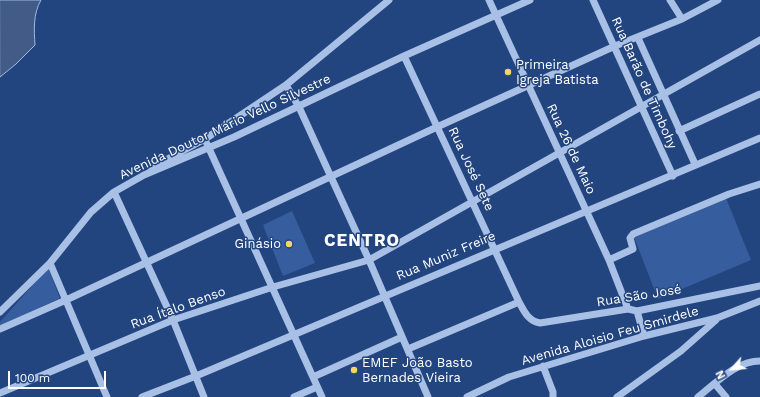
<!DOCTYPE html>
<html>
<head>
<meta charset="utf-8">
<style>
  body { margin:0 }
  #map { position:relative; width:760px; height:397px; overflow:hidden; background:#23457f; font-family:"Work Sans",sans-serif }
  canvas { display:block }
  .north { position:absolute; left:712px; top:349px; width:40px; height:40px; -webkit-text-stroke:3px #23457f; paint-order:stroke; rotate:243deg; font-size:11px; font-weight:700; line-height:16px; text-align:center; color:#fff }
  .north::after { content:''; display:block; margin:auto; width:14px; height:18px; background:#fff; clip-path:polygon(50% 0,100% 100%,50% 72%,0 100%) }
  .scale { position:absolute; left:8px; top:371px; width:98px; height:18px; box-sizing:border-box; border:2px solid #fff; border-top:0; padding-left:5px; font-size:12px; line-height:14px; white-space:nowrap; color:#fff; -webkit-text-stroke:3px #23457f; paint-order:stroke }
</style>
</head>
<body>
<div id="map">
<canvas width="760" height="397"></canvas>
<div class="north">N</div>
<div class="scale">100 m</div>
</div>
<script>
const ctx = document.querySelector('canvas').getContext('2d');
ctx.lineJoin = 'round';
function fill(path, color) {
  ctx.fillStyle = color;
  ctx.fill(path, 'evenodd');
}
function stroke(path, color, width, dash) {
  ctx.strokeStyle = color;
  ctx.lineWidth = width;
  ctx.lineCap = dash ? 'butt' : 'round';
  ctx.setLineDash(dash || []);
  ctx.stroke(path);
}
function drawText(font, color, halo, rows, align = 'center') {
  ctx.font = font + ' "Work Sans",sans-serif';
  ctx.lineWidth = 3;
  ctx.setLineDash([]);
  ctx.textBaseline = 'middle';
  ctx.strokeStyle = halo;
  ctx.fillStyle = color;
  for (const [text, x, y, turn = 0] of rows) {
    ctx.save();
    ctx.translate(x, y);
    ctx.rotate((+turn || 0) * Math.PI / 180);
    ctx.textAlign = isNaN(turn) ? turn : align;
    if (halo) ctx.strokeText(text, 0, 0);
    ctx.fillText(text, 0, 0);
    ctx.restore();
  }
}
const green = new Path2D(`
  M726,198L751,260L658,299L634,237Z
  M292,211L315,263L283,276L263,225Z
  M48,268L60,298L0,326V322Z`);
const water = new Path2D(`
  M0,0H41C33,14 34,30 35,45L16,64L0,77Z`);
const minor = new Path2D(`
  M489,0L609,260L628,309
  M593,0L673,176
  M670,0L682,19
  M638,38L695,164
  M404,56L519,302C524,311 528,321 540,323L628,309L637,311L760,286
  M286,85L299,107L369,260L428,397
  M679,131L760,94
  M207,144L322,397
  M151,170L162,162L205,139L286,85L389,0
  M114,192L173,320L204,397
  M609,260L633,249L630,238L633,234L729,194L760,184
  M50,263L107,397
  M637,311L644,336
  M0,312L50,263L91,212L114,192L144,175L234,137L404,56L530,0
  M0,329L66,300L437,127L615,46L682,19L718,0
  M408,349L519,302
  M543,366L553,392V397
  M313,377L402,337
  M715,384L726,397
  M0,393L173,320L273,287L369,260L760,40
  M142,397L196,376L760,138
  M294,397L317,387
  M467,397L509,377L644,336L717,318L760,301
  M617,397L681,351L716,320
  M698,397C716,383 736,361 760,361`);
const markers = [
  [508,72,4,"#f2d46b"],
  [289,244,4,"#f2d46b"],
  [354,370,4,"#f2d46b"]
];
const poiNames = [
  ["Primeira",516,65],
  ["Igreja Batista",516,80],
  ["Ginásio",281,244,"right"],
  ["EMEF João Basto",362,363],
  ["Bernades Vieira",362,378]
];
const streetNames = [
  ["Rua Barão de Timbohy",644,83,66],
  ["Avenida Doutor Mário Vello Silvestre",225,127,-25],
  ["Rua 26 de Maio",571,149,65],
  ["Rua José Sete",471,169,65],
  ["Rua Muniz Freire",446,256,-23],
  ["Rua São José",639,296,-9],
  ["Rua Ítalo Benso",178,308,-20],
  ["Avenida Aloisio Feu Smirdele",610,336,-16]
];
const districtNames = [
  ["CENTRO",362,241]
];
fill(green, '#365d9d');
fill(water, '#435c87');
stroke(water, '#9cbae7', 1);
stroke(minor, '#a8c0e6', 7);
for (const [x, y, r, color] of markers) {
  const dot = new Path2D();
  dot.arc(x, y, r, 0, 2 * Math.PI);
  ctx.fillStyle = color;
  ctx.fill(dot);
  stroke(dot, '#23457f', 1.5);
}
drawText('13px', '#fff', '#23457f', poiNames, 'left');
drawText('13px', '#fff', '#23457f', streetNames);
ctx.letterSpacing = '1px';
drawText('bold 17px', '#fff', '#23457f', districtNames);
ctx.letterSpacing = '0px';
</script>
</body>
</html>
